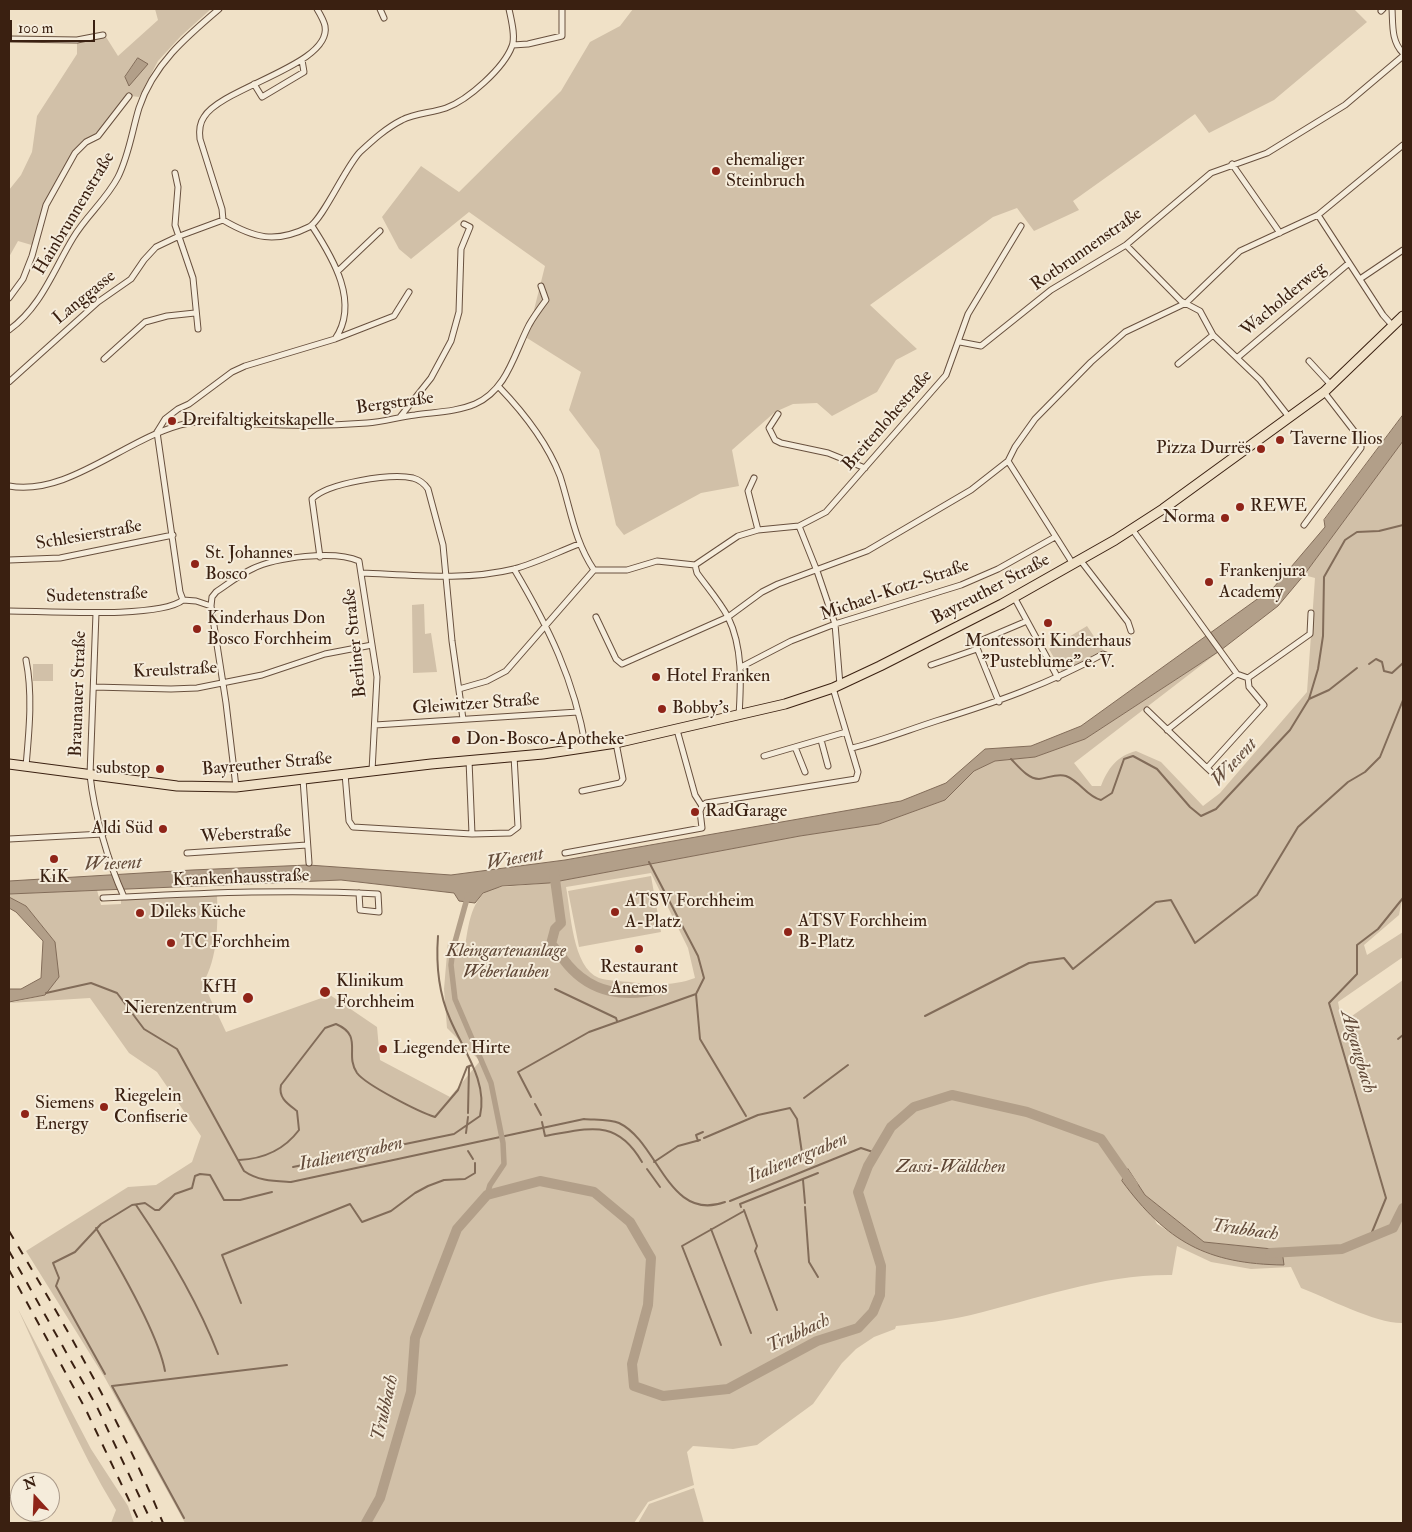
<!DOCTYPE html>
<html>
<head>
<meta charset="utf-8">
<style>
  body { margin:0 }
  #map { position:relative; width:1412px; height:1532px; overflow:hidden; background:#f0e1c7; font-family:"IM FELL Double Pica",serif }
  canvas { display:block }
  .frame { position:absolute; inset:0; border:10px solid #3a2011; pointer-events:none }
  .north { position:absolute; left:10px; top:1472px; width:50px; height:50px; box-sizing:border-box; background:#f5ecdb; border:1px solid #aa9a8a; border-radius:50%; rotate:340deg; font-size:14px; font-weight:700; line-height:20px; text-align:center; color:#3a2011 }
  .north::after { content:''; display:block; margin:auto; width:18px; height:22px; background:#8f2418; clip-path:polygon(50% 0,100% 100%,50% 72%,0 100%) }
  .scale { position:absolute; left:10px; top:20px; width:85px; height:22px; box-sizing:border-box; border:2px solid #3a2011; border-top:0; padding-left:6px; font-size:15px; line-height:18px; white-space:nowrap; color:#3a2011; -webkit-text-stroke:4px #f5ecdb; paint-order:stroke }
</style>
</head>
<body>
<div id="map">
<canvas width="1412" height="1532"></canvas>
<div class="frame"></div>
<div class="north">N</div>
<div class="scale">100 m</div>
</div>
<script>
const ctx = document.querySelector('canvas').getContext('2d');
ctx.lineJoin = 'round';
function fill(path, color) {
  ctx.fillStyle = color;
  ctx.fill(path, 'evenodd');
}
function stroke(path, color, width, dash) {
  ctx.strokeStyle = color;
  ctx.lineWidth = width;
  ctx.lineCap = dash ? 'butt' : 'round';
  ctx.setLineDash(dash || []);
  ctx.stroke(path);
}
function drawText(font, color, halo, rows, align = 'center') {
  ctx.font = font + ' "IM FELL Double Pica",serif';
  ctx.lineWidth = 4;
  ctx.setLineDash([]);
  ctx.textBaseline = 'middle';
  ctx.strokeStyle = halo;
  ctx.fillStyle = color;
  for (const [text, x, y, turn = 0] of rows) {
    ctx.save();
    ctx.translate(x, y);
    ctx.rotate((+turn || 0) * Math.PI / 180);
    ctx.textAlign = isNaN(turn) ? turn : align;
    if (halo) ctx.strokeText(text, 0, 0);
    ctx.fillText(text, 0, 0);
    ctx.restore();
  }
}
const green = new Path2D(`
  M155,9H211L181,36L158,61L139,97L131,96L95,134L74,152L46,205L35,246L18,241L9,257V190L21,175L32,152L37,116L77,54V43L106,37L118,56L158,20Z
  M633,9H1354L1367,22L1274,100L1209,133L1195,114L1073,201L1079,210L1034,231L1017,208L993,217L870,305L917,349L896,360L877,392L832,416L817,403L793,404L775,412L732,450L739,486L701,493L624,535L616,525L599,450L569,410L581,372L527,338L545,266L469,212L411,259L399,249L382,217L421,166L459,192L561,91L590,42L620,26Z
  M1403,441V895L1399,915L1364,945L1367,955L1403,932V957L1338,1002L1342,1023L1403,980V1323C1377,1324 1327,1298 1301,1288L1291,1267L1251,1269L1211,1262L1177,1246L1172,1275C1104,1274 1036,1299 971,1315C947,1321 921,1323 896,1326L895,1329L874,1337L856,1349L842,1363L813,1404L757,1445L733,1449L693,1446L687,1452L694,1485L648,1502L634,1523H185L105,1378L26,1251L128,1187L156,1185L192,1162L201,1136L157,1072L129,1053L90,998L9,1003L45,995L55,942L26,906L9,897V894L97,890L101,905L121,904V899L217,895C218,924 218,958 203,983L226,1032L330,995L377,1027L380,1060L450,1097L480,1061L447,1028L444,989L448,942L464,953C468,931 469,900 491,888L549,883L800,836L879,824L945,800L974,771L995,761L1035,757L1085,739L1221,650L1074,763L1092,786H1101C1108,768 1117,756 1136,751L1161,762L1203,806L1220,793L1307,692L1315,578L1304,575ZM651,873L688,948L695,978C674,986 652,985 630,982C621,981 608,981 599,978C572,967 571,912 566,887ZM1128,1169L1145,1195L1204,1242L1282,1250L1283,1264H1256L1210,1254L1190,1245L1157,1224Z
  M424,604L425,634L431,633L437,672L413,673L412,605Z
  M1087,626L1103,650L1062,672L1049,649Z
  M33,664H53V681H33Z
  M651,876L661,932L579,947L568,891Z
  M18,1309L91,1449L128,1506L134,1523H111L116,1510C77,1446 49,1377 18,1309Z
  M694,1488L704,1523H638L649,1504Z`);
const water = new Path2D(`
  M138,58L148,64L129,86L125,77Z
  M1403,415V441L1304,575L1278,606L1221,650L1085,739L1035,757L995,761L974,771L945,800L879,824L800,836L549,883L502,886L483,893L475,903L459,901L454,893L341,880L9,894V881L192,870L308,865L451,875L565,860L901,801L946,783L985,749L1031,746L1081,726L1274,587L1325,527L1324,520Z
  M9,897L26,906L55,942L59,977L45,995L9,1002V989H21L41,978L43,941L16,912L9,908Z
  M1128,1169L1145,1195L1204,1242L1282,1250L1284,1265C1207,1264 1167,1242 1122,1181Z`);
const stream = new Path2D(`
  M1369,664L1376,659L1382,662L1384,671L1392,673L1403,663
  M1309,699L1329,690L1357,668
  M1011,759C1018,766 1028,779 1039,779C1048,778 1057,773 1066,776C1081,782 1086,796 1101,800L1112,793L1124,759L1133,756L1157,769L1190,807L1201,816L1216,809L1290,730L1309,699L1318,669L1323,636L1324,577L1345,540L1357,532L1379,531L1403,525
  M649,862L698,956L704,978L696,994L700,1039L746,1116
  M555,989L616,1018L617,1021
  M46,993L91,983L117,993L144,1029L177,1049L244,1171C258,1181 274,1181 291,1182L584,1119C594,1120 610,1119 619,1123C659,1142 668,1223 725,1202
  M925,1016L1029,963L1064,958L1073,969L1156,902L1171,900L1195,943L1257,895L1298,827L1348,782L1365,772L1380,757L1403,700
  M1398,1039L1403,1035
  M531,1097L518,1072L589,1032L696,994
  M804,1098L848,1065
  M535,1104L541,1115
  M468,1113L469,1067
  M542,1122L545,1136C588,1129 616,1117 642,1162
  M466,1133L468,1117
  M704,1138L758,1115L790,1108L797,1119L803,1160
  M698,1141L696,1135L703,1132
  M468,1151L473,1159
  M239,1160C262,1159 284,1150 299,1130L297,1111C288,1104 278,1098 281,1085L325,1028L336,1024C364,1036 344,1054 357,1073C366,1085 419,1112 435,1117L458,1090L467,1067L472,1065
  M654,1162L678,1146L700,1140
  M293,1167L454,1134L480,1116C488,1081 463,1050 450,1019C439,994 436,963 438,936
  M647,1169L660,1187
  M803,1180L805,1203
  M730,1201L861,1148L876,1153
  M136,1205C168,1252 197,1300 218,1354
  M741,1207L740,1204L818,1173
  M805,1207L809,1262L818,1277
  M744,1210L757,1246L755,1251L777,1310
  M96,1228C117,1263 158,1333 165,1371
  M711,1229L751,1333
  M1370,1237L1386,1198L1329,1003L1357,974V945L1378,929L1403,898
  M241,1303L222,1255L350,1204L362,1222L391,1211L415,1193L428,1186L444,1180L465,1179L475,1173V1163
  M721,1345L682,1246L744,1211
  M105,1374L56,1286L59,1278L53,1263L75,1252L101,1224L132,1205L145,1203L155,1210H159L175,1194L192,1188L195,1176L200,1174L210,1175L224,1200H240L272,1192
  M184,1518L112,1386L287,1365`);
const canal = new Path2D(`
  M468,895L453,949L451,965L455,999L491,1083L503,1143L504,1164L490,1185L487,1195`);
const river = new Path2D(`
  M554,872L561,923L555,929L551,944C557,950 562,958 568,965C592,993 625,998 659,989
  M1270,1253L1342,1249L1393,1228L1403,1208
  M366,1523L380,1498L411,1392L415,1338L457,1229L487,1195L540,1181L594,1192L630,1222L651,1258L648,1305L632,1364L634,1386L663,1396L728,1389L817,1341L858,1328L873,1312L880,1295L881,1266L858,1192L868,1166L891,1127L914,1107L952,1095L1027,1112L1101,1139L1133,1185`);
const minor = new Path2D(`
  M317,9C320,14 324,21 325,26C332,65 222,87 204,117C199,124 199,131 200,139L222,209L223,220C254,238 275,244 309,227C322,221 346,166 360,152C373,140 386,128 402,120C415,113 432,113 446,108C468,100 504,68 512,46C516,37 511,19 509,9
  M380,9L384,18
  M1392,9C1393,24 1391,41 1403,53
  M1381,11L1383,9
  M9,39L77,40L103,35
  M513,45L528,44L562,36V9
  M254,84L262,97L304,72L302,60
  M1232,164L1280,233
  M175,173L178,187L175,225L193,278L198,329
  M1318,215L1383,315L1392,325
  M1126,245L1181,301L1200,311L1213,335L1260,380L1289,417
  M338,271L380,231
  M1360,279L1403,250
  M9,298L23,279L32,256L46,205L75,153L86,142L98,136L129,96
  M9,330C41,307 53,271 73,238C86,216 106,200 118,177C129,155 132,131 139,108C153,65 186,37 219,9
  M335,339L394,316L409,292
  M960,342L981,346L1051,290L1126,245L1211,173L1267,153L1345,105L1403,56
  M1237,358L1349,263
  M104,359L145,322L167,316L195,313
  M1309,361L1332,386
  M1178,364L1213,335
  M9,382L98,302L131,279L144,260L156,247L177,237L223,220
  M499,387C524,413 547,442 560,476C571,510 574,540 594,570
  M778,414L769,428L775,440L781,443L828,453L865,468
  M400,417L431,378L451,341L459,312L461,249L470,227L464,224
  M157,432L165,419L178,409L189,404L232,372L245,366L335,339C360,303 333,258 312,226
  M157,432L180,592L183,600
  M1008,461L1073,564
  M754,478L748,491L758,530
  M9,486C70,497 130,434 189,423C212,419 233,423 257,424C293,426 330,426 367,423C383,422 399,417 415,415C435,412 456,412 475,404C507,390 514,354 529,325C534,316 540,308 546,300L541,286
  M1304,525L1361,448V440L1324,392
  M799,526L817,571L835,624L840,685
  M1132,529L1237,674L1248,678L1249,687L1264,705L1207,768L1147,710
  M320,557L312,499C327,483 391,473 413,478C420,480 424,483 428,489L443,545L452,641L463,719
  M9,560L60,558L173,535
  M1081,561L1128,622L1131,631
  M695,565L697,573C707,587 720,602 728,617C743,648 741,683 739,716
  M514,569C549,628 574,679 586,748
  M362,573C411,575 466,581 514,569C536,563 558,552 579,544
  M1014,597L1058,678
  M183,600L196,601L211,606
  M9,611C44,611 159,619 183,600
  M96,613L90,775C94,813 108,862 124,897C209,893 293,889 378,894L379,912L360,910L359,893
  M596,617L616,659L622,664L728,617L762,592L778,584L867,551L971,490L1008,461L1015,447L1035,419L1091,362L1125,332L1186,303L1240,251L1318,215L1403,145
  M26,660C33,694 29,732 26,766
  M931,665L977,649
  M741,667L791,641L835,624L961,585L998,569L1055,537
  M1248,678L1310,634L1311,613
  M94,687L171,689L197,688L262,675L325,654L372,645
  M459,689L487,681L506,671L594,570H627L657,561L695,565L738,536L758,530L799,526L826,512L946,375L968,314L1021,226
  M999,702L975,643L1027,621
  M375,725L578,712
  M677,730L695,795L702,806
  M1167,730L1237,674
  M821,740L828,766
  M795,747L805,772
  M852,748C881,741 908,730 936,721C994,703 1049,684 1103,654L1106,655
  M764,756L846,732
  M469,760L472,834
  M1207,768L1219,779
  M345,774L349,821L353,827L472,834L510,833L518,827L514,756
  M303,779L309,863
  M236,787L226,703L211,606L212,597L216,592C228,584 239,575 252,569C276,557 335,550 359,561L377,677L372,771
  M582,791L620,783L623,779L616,743
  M9,839L103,834
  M187,853L307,845
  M565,853L702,828L700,811L702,806L706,803L856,779L858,772L833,688
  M103,898L124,897`);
const primary = new Path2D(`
  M9,764L177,786L236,787L431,764L543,754L616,743L785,704L833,688L880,666L1002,604L1115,540L1163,509L1324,392L1403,316`);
const rail = new Path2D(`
  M9,1231C65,1325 121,1421 163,1523
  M9,1251L97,1407L152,1523
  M9,1270L85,1408L140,1523`);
const markers = [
  [716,171,5,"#8f2418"],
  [172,421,5,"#8f2418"],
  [1280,440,5,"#8f2418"],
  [1261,449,5,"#8f2418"],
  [1240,507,5,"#8f2418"],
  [1225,518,5,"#8f2418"],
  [195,564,5,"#8f2418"],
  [1209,582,5,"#8f2418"],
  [1048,623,5,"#8f2418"],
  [197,629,5,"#8f2418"],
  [656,677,5,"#8f2418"],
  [662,709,5,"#8f2418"],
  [456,740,5,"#8f2418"],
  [160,769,5,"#8f2418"],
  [695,812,5,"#8f2418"],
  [163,829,5,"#8f2418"],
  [54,859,5,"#8f2418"],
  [615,912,5,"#8f2418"],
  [140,913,5,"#8f2418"],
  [788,932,5,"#8f2418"],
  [171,943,5,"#8f2418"],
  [639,949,5,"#8f2418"],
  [325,992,6,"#8f2418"],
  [248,998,6,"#8f2418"],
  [383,1049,5,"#8f2418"],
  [104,1107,5,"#8f2418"],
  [25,1114,5,"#8f2418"]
];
const poiNames = [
  ["ehemaliger",726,161],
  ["Steinbruch",726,182],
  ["Dreifaltigkeitskapelle",182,421],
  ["Taverne Ilios",1290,440],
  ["Pizza Durrës",1251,449,"right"],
  ["REWE",1250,507],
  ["Norma",1215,518,"right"],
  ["St. Johannes",205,554],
  ["Bosco",205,575],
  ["Frankenjura",1219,572],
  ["Academy",1219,593],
  ["Kinderhaus Don",207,619],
  ["Bosco Forchheim",207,640],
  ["Montessori Kinderhaus",1048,642,"center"],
  ["\"Pusteblume\" e. V.",1048,663,"center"],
  ["Hotel Franken",666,677],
  ["Bobby's",672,709],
  ["Don-Bosco-Apotheke",466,740],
  ["substop",150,769,"right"],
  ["RadGarage",705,812],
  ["Aldi Süd",153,829,"right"],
  ["KiK",54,878,"center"],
  ["ATSV Forchheim",625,902],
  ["A-Platz",625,923],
  ["Dileks Küche",150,913],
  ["ATSV Forchheim",798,922],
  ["B-Platz",798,943],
  ["TC Forchheim",181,943],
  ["Restaurant",639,968,"center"],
  ["Anemos",639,989,"center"],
  ["Klinikum",336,982],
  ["Forchheim",336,1003],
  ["KfH",237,988,"right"],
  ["Nierenzentrum",237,1009,"right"],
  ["Liegender Hirte",393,1049],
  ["Riegelein",114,1097],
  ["Confiserie",114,1118],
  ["Siemens",35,1104],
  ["Energy",35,1125]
];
const streetNames = [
  ["Hainbrunnenstraße",75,214,-59],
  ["Rotbrunnenstraße",1087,250,-35],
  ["Langgasse",85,298,-39],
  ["Wacholderweg",1284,300,-40],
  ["Bergstraße",395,404,-8],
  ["Breitenlohestraße",888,421,-49],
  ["Schlesierstraße",89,536,-10],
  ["Bayreuther Straße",991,590,-28],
  ["Michael-Kotz-Straße",895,591,-19],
  ["Sudetenstraße",97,596,-2],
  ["Berliner Straße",356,643,-96],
  ["Kreulstraße",175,671,-3],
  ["Braunauer Straße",79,694,-88],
  ["Gleiwitzer Straße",476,705,-4],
  ["Bayreuther Straße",267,765,-5],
  ["Weberstraße",246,835,-4],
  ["Krankenhausstraße",241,879,-2]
];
const parkNames = [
  ["Kleingartenanlage",506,952],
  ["Weberlauben",506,973],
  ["Zassi-Wäldchen",951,1168]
];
const waterNames = [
  ["Wiesent",1235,763,-47],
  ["Wiesent",515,860,-10],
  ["Wiesent",113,865,-2],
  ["Abgangbach",1357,1052,74],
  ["Italienergraben",351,1155,-12],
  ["Italienergraben",798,1159,-22],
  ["Trubbach",1245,1231,8],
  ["Trubbach",799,1334,-25],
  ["Trubbach",386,1408,-77]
];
fill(green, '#d1c0a8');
fill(water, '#b29f89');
stroke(water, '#826c59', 1);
stroke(stream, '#826c59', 2);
stroke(canal, '#b29f89', 5.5);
stroke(river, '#b29f89', 10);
stroke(minor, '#68503e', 7);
stroke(primary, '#3a2011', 11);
stroke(minor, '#f5ecdb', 5);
stroke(primary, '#f0e1c7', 9);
stroke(rail, '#3a2011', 2, [9, 9]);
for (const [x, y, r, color] of markers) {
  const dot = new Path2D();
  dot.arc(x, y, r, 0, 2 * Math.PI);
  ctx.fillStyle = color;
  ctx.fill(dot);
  stroke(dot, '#f5ecdb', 2);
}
drawText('18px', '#3a2011', '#f5ecdb', poiNames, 'left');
drawText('18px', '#3a2011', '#f5ecdb', streetNames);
drawText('italic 18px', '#604837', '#f5ecdb', parkNames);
drawText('italic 19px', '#644c3b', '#f5ecdb', waterNames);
</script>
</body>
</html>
